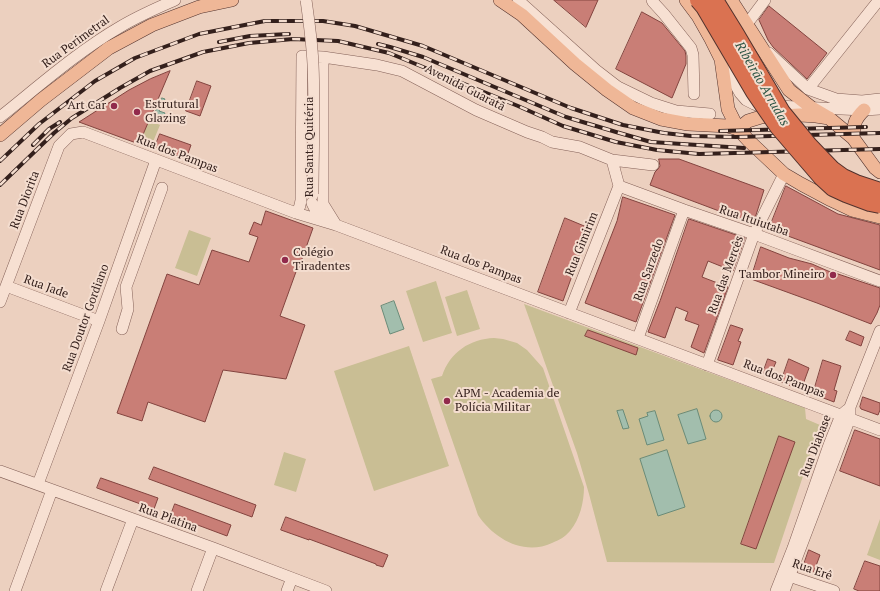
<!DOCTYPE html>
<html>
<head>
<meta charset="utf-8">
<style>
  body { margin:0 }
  canvas { display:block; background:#ecd0bf }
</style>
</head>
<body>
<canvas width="880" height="591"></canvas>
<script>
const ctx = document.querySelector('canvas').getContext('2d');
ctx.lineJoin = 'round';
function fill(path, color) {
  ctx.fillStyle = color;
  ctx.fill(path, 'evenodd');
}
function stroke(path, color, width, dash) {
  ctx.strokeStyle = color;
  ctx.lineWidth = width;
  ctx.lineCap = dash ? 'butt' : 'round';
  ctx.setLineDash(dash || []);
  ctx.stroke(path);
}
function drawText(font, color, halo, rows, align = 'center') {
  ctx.font = font + ' "PT Serif",serif';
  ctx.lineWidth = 4;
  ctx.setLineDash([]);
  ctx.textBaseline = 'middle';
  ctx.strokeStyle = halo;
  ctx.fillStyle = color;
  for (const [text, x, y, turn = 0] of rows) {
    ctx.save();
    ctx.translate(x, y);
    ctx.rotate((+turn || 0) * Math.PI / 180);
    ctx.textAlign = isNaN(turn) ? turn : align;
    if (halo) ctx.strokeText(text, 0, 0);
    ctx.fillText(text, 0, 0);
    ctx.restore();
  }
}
const green = new Path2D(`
  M149,120L160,125L150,149L139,144Z
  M189,230L211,238L197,276L175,268Z
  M436,281L452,333L423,342L406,291Z
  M467,290L480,329L457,336L445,297Z
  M524,304L805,408L806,419L820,425L774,563L607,562L589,494L577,453Z
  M494,338L503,339L517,343L527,350L543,368L584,487C584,502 580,519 570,531C565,537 559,540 552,543C524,556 494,539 478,515L431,379L442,376C450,352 470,339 494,338Z
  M409,346L449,466L374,491L334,371Z
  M284,452L306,459L296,492L274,485Z
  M880,519V560L867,555Z`);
const water = new Path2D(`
  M162,98L165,99L159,111L165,113L161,121L156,118L155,121L152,120Z
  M394,301L404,329L390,334L381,306Z
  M697,409L706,439L688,444L678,415Z
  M710 416a6 6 0 1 1 12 0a6 6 0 1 1-12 0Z
  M623,410L629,428L623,429L617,411Z
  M655,411L664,440L647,445L639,419L648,416L647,413Z
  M667,450L685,507L658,516L640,459Z`);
const building = new Path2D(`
  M554,0H598L586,27Z
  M769,6L827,53L807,79L773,47L768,40L759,20Z
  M642,12L662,23L685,51L686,56V64L672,98L616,69Z
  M170,71L139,144L79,122L129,90L150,79Z
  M197,81L211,86L200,116L186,111Z
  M160,134L191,145L186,159L155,147Z
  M659,159H679L764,190L756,215L751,223L650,185L655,172L658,169L660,166L659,161Z
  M786,186L838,214L880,225V270L769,229Z
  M623,197L675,215L636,322L585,303L617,221Z
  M266,211L313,228L298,270L297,269L280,316L305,325L286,379L223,370L205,422L148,402L142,421L117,413L167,274L199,285L212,250L249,262L258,237L249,234L254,222L261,225Z
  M565,218L589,228L563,301L538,292Z
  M689,219L745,238L733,271L708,261L702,277L728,287L704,353L691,347L699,325L685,320L688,312L676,307L665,338L648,332L660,301Z
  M761,247L789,258L812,264L828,271L838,274L880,288V305L877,313L871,324L817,303L751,279Z
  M731,325L743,329L738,341L741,342L733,365L718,360Z
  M588,330L638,348L636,355L585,336Z
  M850,331L864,337L861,346L846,340Z
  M768,359L776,362L770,376L763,373Z
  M789,359L809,368L801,390L781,382Z
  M823,360L841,366L834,390L837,391L834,402L813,394Z
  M863,397L880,403V410L878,415L861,409L860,407Z
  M855,430L880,439V486L840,471Z
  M779,436L795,442L756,549L741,544Z
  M154,467L256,505L252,517L149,479Z
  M101,478L158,498L154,509L97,488Z
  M175,504L231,525L227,536L171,515Z
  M286,517L388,555L383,567L376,565V564L309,539V540L281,530Z
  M809,550L820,555L813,574L802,570Z
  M865,561L880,566V591H859L854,589Z`);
const minor = new Path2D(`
  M518,0L596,70L618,87L651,103L676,111L710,114
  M652,0L653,2L664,14L691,48L693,55L694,94
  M747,24L765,0
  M769,53L808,89L836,99L862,101L880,99
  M323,57V204L336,225
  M723,63L740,93L746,100L754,104L761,107L776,106L864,110L880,109
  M808,89L879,0
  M0,117C39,86 77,52 120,27C138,16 157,8 175,0
  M612,160L619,186
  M619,186L684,210L754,234L880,281
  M312,203L317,213L326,219
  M296,213C300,209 300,205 301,200L302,56L323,57L377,65L402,71L476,110L527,132L542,137L552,142L580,147L612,160L653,165
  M6,286L99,321
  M0,302L59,146L71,134L83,132L296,213L336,225L880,430
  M569,313L619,186
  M122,329L128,309L126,287L162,188
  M638,338L684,210
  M707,365L754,234L784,174
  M0,471L213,548L326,591
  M38,484L99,321L156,160
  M783,574L834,591
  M15,591L52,490
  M106,591L133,519
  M197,591L213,548
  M287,591L292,578
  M776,591L793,548L829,445L841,415L847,410
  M784,591L850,418V407L880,331`);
const major = new Path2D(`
  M500,0L522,15L575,64L607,90L633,108L661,119L688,124L728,126L738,129L748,121L761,117L800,115L816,116L829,118
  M686,0L698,16L711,39L721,59L728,109L738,129L749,141L784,174L801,184L831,200L852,210L880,217
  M731,0L789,90L812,108L829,118L853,138L875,168L880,172
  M0,135L41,100L109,48L152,25L199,7L232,0
  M853,138C854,124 854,120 864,110`);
const rail = new Path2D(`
  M219,42L250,36L289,34
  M378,44L390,47L423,57L566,117L616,132L651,142L744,148
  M720,131L866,127
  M33,145L49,129L60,122
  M0,161L39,124L95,81L135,58L199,34L265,21H323L355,26L423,46L571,108L623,125L664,133L691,136L736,137L880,133
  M0,185L54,133L72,118L120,88L150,71L203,52L249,43L293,39L338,41L389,53L518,106L563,126L616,142L657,150L699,154L880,149`);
const minorBridge = new Path2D(`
  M306,0C309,21 312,43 313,64C315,107 313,151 313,194`);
const highwayBridge = new Path2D(`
  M698,0L704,7L754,92L767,111L778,127L821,177L833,188L846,194L870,203L880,205
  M715,0L736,34L782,112L809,145L832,169L843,177L856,183L880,191`);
const markers = [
  [114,106,4,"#912a4c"],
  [137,112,4,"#912a4c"],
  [285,260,4,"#912a4c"],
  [833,275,4,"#912a4c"],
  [447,401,4,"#912a4c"]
];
const streetNames = [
  ["Rua Perimetral",76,42,-36],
  ["Avenida Guaratã",465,88,27],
  ["Rua Santa Quitéria",310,147,-90],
  ["Rua dos Pampas",177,154,21],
  ["Rua Diorita",25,200,-69],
  ["Rua Ituiutaba",754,221,19],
  ["Rua Gimirim",582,244,-68],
  ["Rua dos Pampas",481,265,21],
  ["Rua Sarzedo",649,270,-70],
  ["Rua das Mercês",726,275,-70],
  ["Rua Jade",46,287,20],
  ["Rua Doutor Gordiano",86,318,-70],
  ["Rua dos Pampas",784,379,21],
  ["Rua Diabase",816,446,-69],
  ["Rua Platina",168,518,20],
  ["Rua Erê",812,570,19]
];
const poiNames = [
  ["Estrutural",145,105],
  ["Glazing",145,119],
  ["Art Car",106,106,"right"],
  ["Colégio",293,253],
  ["Tiradentes",293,267],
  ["Tambor Mineiro",825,275,"right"],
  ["APM - Academia de",455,394],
  ["Polícia Militar",455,408]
];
const waterNames = [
  ["Ribeirão Arrudas",762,84,60]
];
fill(green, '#c9be94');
fill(water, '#a2bead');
stroke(water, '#6a8b78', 1);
fill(building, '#c97e76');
stroke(building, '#83443f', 1);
stroke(minor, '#846158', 12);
stroke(major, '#52322d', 14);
stroke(minor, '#f7e0d2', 11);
stroke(major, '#efb797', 13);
stroke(rail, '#34201c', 4);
stroke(rail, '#f4ddcf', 2.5, [8]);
stroke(minorBridge, '#846158', 12, []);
stroke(highwayBridge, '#52322d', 18, []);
stroke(minorBridge, '#f7e0d2', 11);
stroke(highwayBridge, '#da7251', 16);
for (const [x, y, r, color] of markers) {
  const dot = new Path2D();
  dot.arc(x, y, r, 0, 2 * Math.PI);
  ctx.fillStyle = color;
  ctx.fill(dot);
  stroke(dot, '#f4ddcf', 1.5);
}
drawText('12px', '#34201c', '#f4ddcf', streetNames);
drawText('12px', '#34201c', '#f4ddcf', poiNames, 'left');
drawText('italic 13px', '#2c5444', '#f4ddcf', waterNames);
</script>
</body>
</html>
